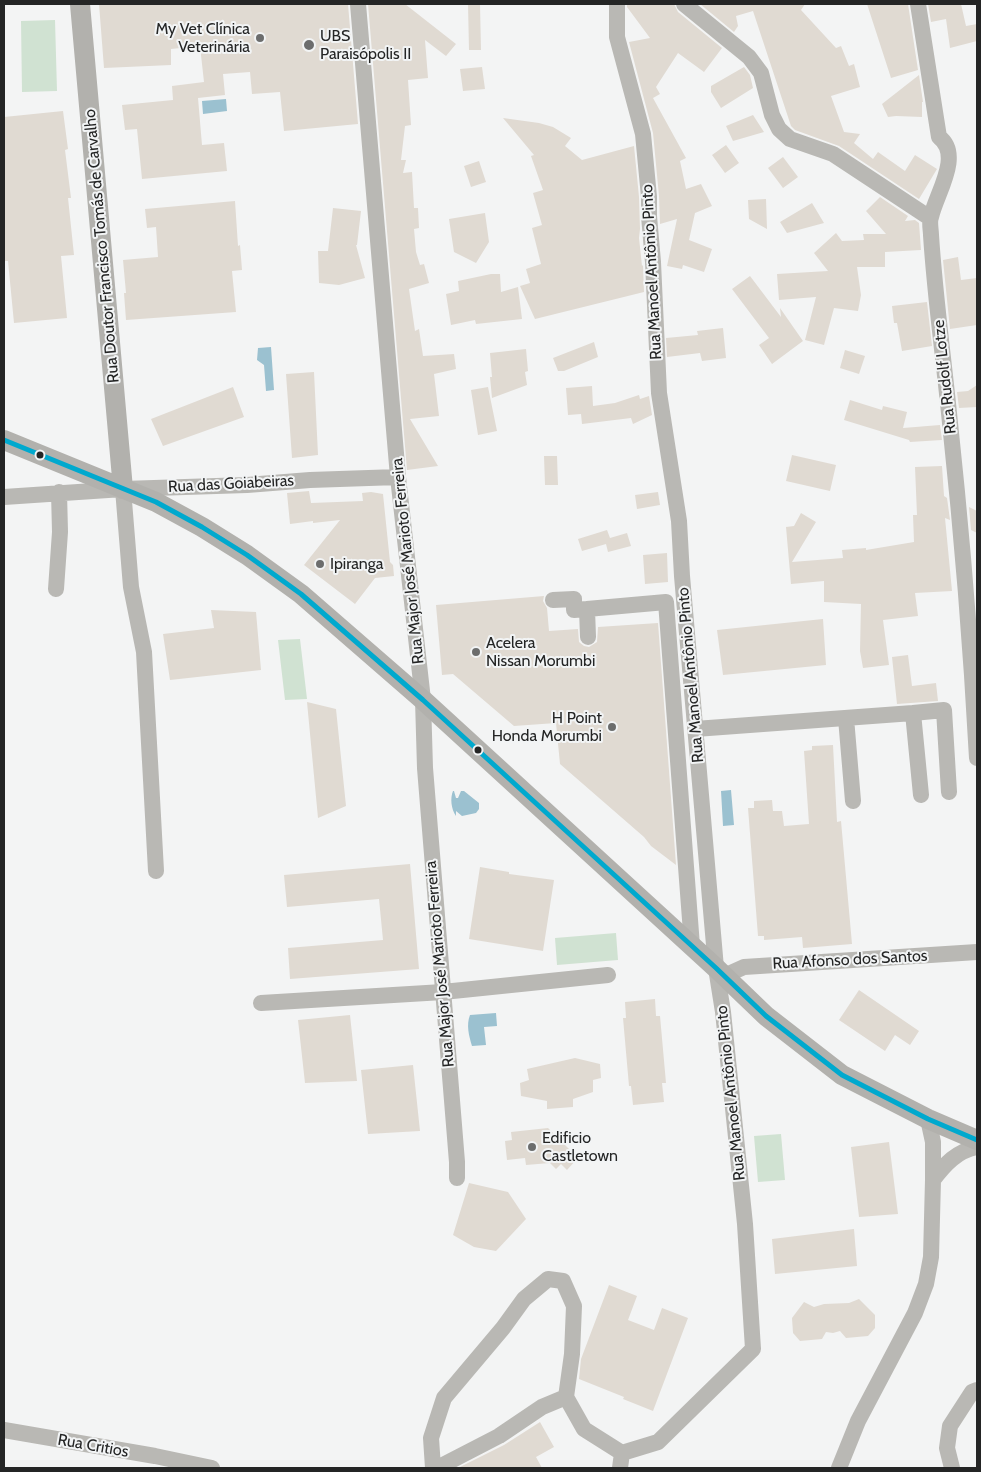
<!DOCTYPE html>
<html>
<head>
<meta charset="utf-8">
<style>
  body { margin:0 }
  #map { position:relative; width:981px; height:1472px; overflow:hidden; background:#f3f4f4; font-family:Cabin,sans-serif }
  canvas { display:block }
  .frame { position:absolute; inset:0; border:5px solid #242525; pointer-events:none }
</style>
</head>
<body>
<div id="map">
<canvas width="981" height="1472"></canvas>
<div class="frame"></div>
</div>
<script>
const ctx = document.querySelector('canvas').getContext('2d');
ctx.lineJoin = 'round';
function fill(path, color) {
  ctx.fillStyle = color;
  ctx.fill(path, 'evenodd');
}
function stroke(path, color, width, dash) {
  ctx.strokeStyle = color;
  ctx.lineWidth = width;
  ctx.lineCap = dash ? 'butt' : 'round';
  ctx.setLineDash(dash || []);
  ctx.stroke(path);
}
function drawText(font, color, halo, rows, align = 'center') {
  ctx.font = font + ' Cabin,sans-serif';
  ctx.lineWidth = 4;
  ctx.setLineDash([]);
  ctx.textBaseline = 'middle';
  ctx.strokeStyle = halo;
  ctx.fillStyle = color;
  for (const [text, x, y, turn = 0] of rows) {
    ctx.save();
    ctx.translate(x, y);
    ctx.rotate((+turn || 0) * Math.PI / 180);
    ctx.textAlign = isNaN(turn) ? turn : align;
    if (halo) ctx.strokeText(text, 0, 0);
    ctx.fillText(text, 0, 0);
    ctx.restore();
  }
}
const green = new Path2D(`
  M55,20L57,91L22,92L21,21Z
  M300,639L307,699L285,700L278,640Z
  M616,933L618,960L557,965L555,938Z
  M781,1134L785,1180L758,1182L754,1136Z`);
const water = new Path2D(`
  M226,99L227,111L203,114L202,101Z
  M271,347L274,390L266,391L264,365L257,360L258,348Z
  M731,790L734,825L723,826L721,791Z
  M453,791H454L456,798H458L461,791H464L479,803V809L476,813L462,816L456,811V816C451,809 450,798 453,791Z
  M496,1013L497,1026L484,1027L486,1045L472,1046C469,1036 466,1025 470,1015Z`);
const building = new Path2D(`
  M99,4H348L358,124L284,131L280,92L252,94L250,72L223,74L225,95L198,98L202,145L224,143L227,171L142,179L137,129L125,130L122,105L173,100L172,86L204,82L200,46L171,49V65L104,68Z
  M368,4H405L456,44L446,56L425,40L428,78L408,80L411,125L405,126L401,160H406L403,173L412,172L414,208H418L419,228L414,229L416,252L420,265L424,264L429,283L409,289L415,331L419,329L423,356L454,354L456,369L434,374L439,416L410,419L438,466L407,470Z
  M468,4H480L481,50H469Z
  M627,4H674L678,12L722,48L704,72L678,53L656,87L660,94L653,98L686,158L680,161L686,189L701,184L712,206L695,213L689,240L712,249L704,272L683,265L682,269L667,266L677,219L660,224L659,196L653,133L629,42L650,38L627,7Z
  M700,4H805L801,10L836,48L841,46L849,66L854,64L860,87L831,96L844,132L860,134L854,143L873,159L878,152L905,171L915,155L937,169L919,199L839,146L795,130L791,126L753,11L736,16L738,26L734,32Z
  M867,4H908L918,70L891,78Z
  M928,4H961L966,26L977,24V41L950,48L946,19L931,22Z
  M482,67L485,89L463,91L460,69Z
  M744,67L750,75L753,88L721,108L711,92V86Z
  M919,75L923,102H922V117L896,116L888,117L882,104Z
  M63,111L68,149L65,150L71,198H68L74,255L61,256L67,318L14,323L8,261H4V117Z
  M753,115L764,132L733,141L726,126Z
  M503,118L539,123L553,127L571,138L565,146L582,160L634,146L639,197L640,229L639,238L642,266L643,265L644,292L535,319L520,286L530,283L526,269L541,264L532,228L542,225L533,193L543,190L531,156L534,155Z
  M726,145L739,163L725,173L712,155Z
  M783,157L798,177L783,188L768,168Z
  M479,161L486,182L471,187L464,166Z
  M880,197L908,216L905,221L915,220L919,223L921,250L885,252V267H857L861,295L858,311L834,308L824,345L805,340L816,297L779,300L777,274L828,271L814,253L836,233L842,241L864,240L863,234H886L866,211Z
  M766,199L767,229L749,219L748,200Z
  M235,201L238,246L240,245L242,270L232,271L236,312L126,320L124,293H126L123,260L158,257L156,227L147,228L145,209Z
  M812,203L824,223L787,233L780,222Z
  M333,208L361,211L357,245H356L365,278L339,285L319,283L318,251H328Z
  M485,213L489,242L476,263L454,252L449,219Z
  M958,257L961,280L977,278V325L950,329L943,260Z
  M491,274H500L501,292L518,287L522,319L476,324L475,320L451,325L446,294L459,291L458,281Z
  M750,276L781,317L780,308L803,341L772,364L759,345L769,338L732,289Z
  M927,302L932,346L902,351L897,323H894L892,306Z
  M723,328L726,358L702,361L700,353L667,357L666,338L698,335L697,331Z
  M594,342L598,357L564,371H558L553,358Z
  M526,349L528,371L525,372L527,385L492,398L490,377H492L490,353Z
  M845,350L865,356L859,374L840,368Z
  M314,372L318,455L292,458L286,374Z
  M977,385V407L959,408L957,392L968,391Z
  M592,386L593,406L615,403L639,395L640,399L649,396L652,415L633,424L631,418L582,424L581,414L568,415L566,388Z
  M233,387L244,417L163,446L151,419Z
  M488,387L497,431L478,435L471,390Z
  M850,400L882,410L883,406L907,412L903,428L940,425L942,440L910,442L909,440L844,420Z
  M792,455L836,465L830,491L786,481Z
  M544,456H557L558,485H545Z
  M942,466L944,496L947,498L950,520L945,518L952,591L915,593L918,616L883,620L889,665L863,668L860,651L861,604L824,602V581L791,584L786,527L794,526L801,513L816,522L792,562L843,558L842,550L866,548V550L914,542L913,515H917L915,467Z
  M309,491L311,503L363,501L362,493L371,492L383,494L390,562L393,565L394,576L375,578L355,604L304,565L340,520L313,523V521L290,524L287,493Z
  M658,492L660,505L637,509L635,495Z
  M969,507L977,511V533L971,530Z
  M607,530L610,538L627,533L631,546L608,552L606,544L582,551L578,539Z
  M667,553L668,582L645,584L643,555Z
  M544,596L543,601L547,608L549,631L578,629L579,642L584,646L589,647L597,642L598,627L658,623L676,865L651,846L644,837L560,764L556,723L514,726L453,674L442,675L436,605Z
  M211,610L256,612L261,670L170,680L163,634L214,628Z
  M823,619L826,665L723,675L717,630Z
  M908,655L912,686L936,683L938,701L897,704L892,657Z
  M307,702L336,709L346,806L318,818Z
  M833,745L837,822L841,821L852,944L803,948L802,937L764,940V936H758L748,808H754V801L772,800L773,811H782L784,826L809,824L804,751L812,750V746Z
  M410,864L419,969L290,979L288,948L383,940L379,899L287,907L284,875Z
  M480,867L509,872V874L554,880L543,951L469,939Z
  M859,990L919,1031L910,1045L895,1035L885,1051L839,1020Z
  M655,999L656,1016H660L666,1083H662L664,1102L633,1105L631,1086H629L623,1018H626L625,1002Z
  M350,1015L357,1081L305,1083L298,1020Z
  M575,1058L600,1064L601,1078L593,1080V1092L573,1099V1107L547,1109V1101L521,1096L520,1083L529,1080L527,1069Z
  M413,1065L420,1131L368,1134L361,1070Z
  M548,1128L569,1149L567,1151L576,1160L567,1170L561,1164L556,1169L550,1163L526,1165L525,1158L507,1160L505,1141L512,1140L511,1132Z
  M889,1142L898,1214L859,1217L851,1147Z
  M469,1183L508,1192L526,1219L496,1251L474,1247L453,1235Z
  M854,1229L857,1266L775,1274L772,1239Z
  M609,1285L637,1296L628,1320L654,1330L662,1308L688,1318L653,1411L623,1399L624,1397L579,1379L581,1359Z
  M859,1299L875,1315V1328L868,1336L846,1338L840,1331L833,1333L826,1332L822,1339L800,1341L793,1333L792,1318L804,1302L814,1307L824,1304L849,1303Z
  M540,1422L554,1447L536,1457L542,1468H458L504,1445Z`);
const minor = new Path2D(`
  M358,4L398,477L423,700L425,768L457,1162V1178
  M684,4L749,57L761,73L772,115L779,129L790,139L833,154L930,218
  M918,4L939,137C963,155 936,194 931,217C929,222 931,230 931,235C935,298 944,360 950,423C962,535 971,646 977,758
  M123,489L131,587L144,652L156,871
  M4,497L123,489L247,485L310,480L398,477
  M56,589L60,532L59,492
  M553,600L574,599V610L587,609
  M588,637L587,609L666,602L692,946
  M913,713L944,710L949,792
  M846,718L853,801
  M695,729L913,713L921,795
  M724,976L744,967L977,952
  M261,1003L443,992L608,975
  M933,1180C945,1164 957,1151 977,1147
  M4,1430L155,1456L212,1468
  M433,1468L431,1438L444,1398L503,1328L524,1299L548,1279L563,1281L574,1306L572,1354L566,1397L584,1429L622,1453L658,1442L753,1349L745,1224L723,1012L716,968L682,576L679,521L659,393L653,262L649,216V197L643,134L617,37V4
  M437,1468L499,1436L542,1407L566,1397
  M620,1468L622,1453
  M839,1468L858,1421L915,1313L926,1284L931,1257L933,1180V1142L928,1119
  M952,1468L947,1448L950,1426L972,1392L977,1390`);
const major = new Path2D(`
  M80,4L123,489
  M4,440L156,502L202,527L247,555L301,594L423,700L716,968L766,1016L842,1075L928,1119L977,1140`);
const bus1 = new Path2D(`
  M4,440L156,502L202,527L247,555L301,594L423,700L716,968L766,1016L842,1075L928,1119L977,1140`);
const markers = [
  [260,38,5,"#6c6d6d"],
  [309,45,6,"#6c6d6d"],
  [40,455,4.5,"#242525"],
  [320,564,5,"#6c6d6d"],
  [476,652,5,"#6c6d6d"],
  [612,727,5,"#6c6d6d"],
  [478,750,4.5,"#242525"],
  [532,1147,5,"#6c6d6d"]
];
const poiNames = [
  ["My Vet Clínica",250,29,"right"],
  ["Veterinária",250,47,"right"],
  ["UBS",320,36],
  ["Paraisópolis II",320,54],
  ["Ipiranga",330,564],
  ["Acelera",486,643],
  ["Nissan Morumbi",486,661],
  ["H Point",602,718,"right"],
  ["Honda Morumbi",602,736,"right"],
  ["Edificio",542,1138],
  ["Castletown",542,1156]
];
const streetNames = [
  ["Rua Doutor Francisco Tomás de Carvalho",102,246,-95],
  ["Rua Manoel Antônio Pinto",652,272,-93],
  ["Rua Rudolf Lotze",945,377,-96],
  ["Rua das Goiabeiras",231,484,-3],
  ["Rua Major José Marioto Ferreira",408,561,-96],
  ["Rua Manoel Antônio Pinto",691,675,-95],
  ["Rua Afonso dos Santos",850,960,-3],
  ["Rua Major José Marioto Ferreira",440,964,-95],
  ["Rua Manoel Antônio Pinto",731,1093,-96],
  ["Rua Critios",93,1446,10]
];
fill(green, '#d0e2d2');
fill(water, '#9bc1d0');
fill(building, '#e0dad2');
stroke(minor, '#b9b8b4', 16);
stroke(major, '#b2b1ad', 20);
stroke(bus1, '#00a9ce', 5);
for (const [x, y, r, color] of markers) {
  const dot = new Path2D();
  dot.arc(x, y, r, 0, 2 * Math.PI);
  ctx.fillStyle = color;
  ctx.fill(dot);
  stroke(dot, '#f2f4f5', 2);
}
drawText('16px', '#242525', '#f2f4f5', poiNames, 'left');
drawText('16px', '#242525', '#f2f4f5', streetNames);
</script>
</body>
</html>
